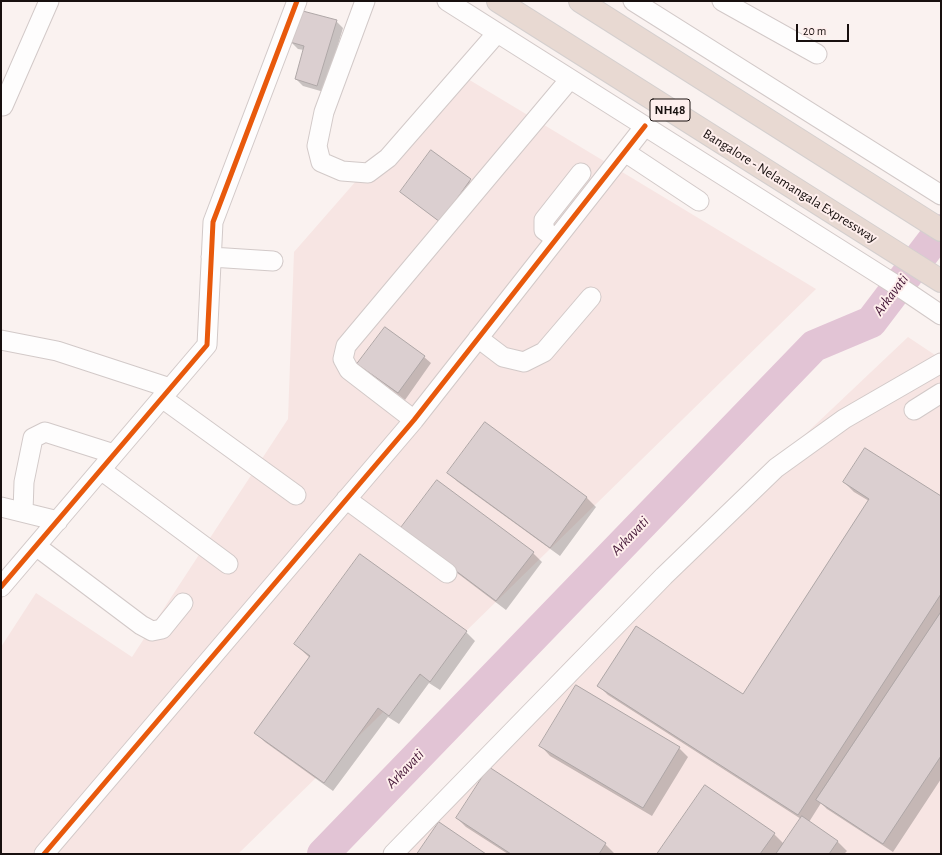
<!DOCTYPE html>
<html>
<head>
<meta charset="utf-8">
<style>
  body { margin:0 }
  #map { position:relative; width:942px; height:855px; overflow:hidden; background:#faf2f0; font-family:"Alegreya Sans",sans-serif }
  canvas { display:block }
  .frame { position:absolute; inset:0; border:2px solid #18100f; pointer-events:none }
  .scale { position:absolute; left:796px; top:24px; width:53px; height:18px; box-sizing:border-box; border:2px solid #18100f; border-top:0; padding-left:5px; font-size:12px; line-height:14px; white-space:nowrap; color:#18100f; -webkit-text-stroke:3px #feeeec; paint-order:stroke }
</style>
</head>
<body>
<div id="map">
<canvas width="942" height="855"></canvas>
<div class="frame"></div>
<div class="scale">20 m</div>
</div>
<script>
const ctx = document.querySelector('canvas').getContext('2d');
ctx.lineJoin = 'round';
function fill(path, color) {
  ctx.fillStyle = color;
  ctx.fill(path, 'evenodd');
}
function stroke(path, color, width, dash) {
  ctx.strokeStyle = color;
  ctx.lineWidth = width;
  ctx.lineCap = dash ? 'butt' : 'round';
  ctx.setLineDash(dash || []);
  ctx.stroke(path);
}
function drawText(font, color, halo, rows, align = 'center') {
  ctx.font = font + ' "Alegreya Sans",sans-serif';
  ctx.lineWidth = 4;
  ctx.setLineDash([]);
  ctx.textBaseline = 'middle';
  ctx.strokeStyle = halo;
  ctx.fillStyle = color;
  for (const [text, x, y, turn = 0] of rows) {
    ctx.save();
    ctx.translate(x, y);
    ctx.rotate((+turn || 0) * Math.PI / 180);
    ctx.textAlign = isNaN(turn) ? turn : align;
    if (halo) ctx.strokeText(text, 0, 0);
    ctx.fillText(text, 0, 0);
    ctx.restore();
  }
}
const built = new Path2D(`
  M453,70L816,289L238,854H1V647L36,593L132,657L288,419L294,252Z
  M908,337L941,359V854H386L570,657Z`);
const shadow = new Path2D(`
  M336,21L343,28L324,92L303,86L296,79L304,50L298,49L291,42Z
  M431,152L477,187L448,228L401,192Z
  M424,357L431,363L405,400L358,364Z
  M485,424L587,498L596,507L560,556L458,482L448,473Z
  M844,482L941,497V779L893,852L827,809L821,803L809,822L837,841L847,851L844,854H658L774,834L784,844L801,819L608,695L599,686L743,696L869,501L854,492Z
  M411,538L533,553L542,562L506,610Z
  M466,632L475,641L440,690L429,683L399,724L388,717L333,791L265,742L256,733L310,658L295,644Z
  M541,746L679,748L688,757L652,816L550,756Z
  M457,818L605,844L614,853L508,854L466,827Z`);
const river = new Path2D(`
  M323,854L814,346L871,322L941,230`);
const building = new Path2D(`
  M299,10L337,20L317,86L295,79L304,46L290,42Z
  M431,150L471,179L440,222L400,192Z
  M385,327L425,356L398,393L357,364Z
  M485,422L587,497L550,548L447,473Z
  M865,448L941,496V594L798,815L597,686L636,626L743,694L869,499L843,482Z
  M437,480L534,552L496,601L400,529Z
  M360,554L467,631L430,682L420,674L389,716L378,708L324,783L254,733L310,656L294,644Z
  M941,612V756L883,844L816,800Z
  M576,685L680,747L643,808L539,746Z
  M489,767L606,843L599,854H511L456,818Z
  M705,785L775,833L760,854H657Z
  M802,816L838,841L829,854H776Z
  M439,822L486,854H417Z`);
const minor = new Path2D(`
  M365,1L324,112L317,146L321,162L342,171L368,173L388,158L497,33
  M447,1L904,290L941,315
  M633,1L941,195
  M722,1L817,54
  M3,106L49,1
  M625,152L699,201
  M556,239L544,230V220L581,173
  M211,257L273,261
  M478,338L503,357L524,362L544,352L591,297
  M1,340L57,351L170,388
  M162,398L296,495
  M914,410L941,393
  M414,420L349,370L343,359L346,346L570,79
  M101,470L228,564
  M346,499L447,573
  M1,507L58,521
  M23,512L24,482L33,438L45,432L114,454
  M36,546L141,625L152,631L162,629L183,603
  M1,587L207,345L213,222L297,1
  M44,854L414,420L645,126
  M393,854L664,576L776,468L844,419L941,363`);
const highway = new Path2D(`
  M498,1L941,281
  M580,1L941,230`);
const cycleway = new Path2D(`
  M1,587L207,345L213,222L297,1
  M44,854L414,420L645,126`);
const shields = [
  [670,110,40]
];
const shieldNames = [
  ["NH48",670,110]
];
const streetNames = [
  ["Bangalore - Nelamangala Expressway",790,186,32]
];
const waterNames = [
  ["Arkavati",891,295,-53],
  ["Arkavati",630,536,-46],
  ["Arkavati",405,769,-46]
];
fill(built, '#f7e5e3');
fill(shadow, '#0003');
stroke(river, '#e2c4d5', 32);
fill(building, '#dbcfd0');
stroke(building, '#afa7a7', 1);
stroke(minor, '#d2c9c8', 21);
stroke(highway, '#d4cfce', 24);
stroke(minor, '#fefdfd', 19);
stroke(highway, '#e8d9d2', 22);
stroke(cycleway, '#e8590c', 5);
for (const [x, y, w] of shields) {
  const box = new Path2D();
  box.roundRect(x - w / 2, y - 11, w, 22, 3);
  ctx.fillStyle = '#feeeec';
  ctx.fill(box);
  stroke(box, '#18100f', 1);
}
drawText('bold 13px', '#18100f', null, shieldNames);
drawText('14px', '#18100f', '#feeeec', streetNames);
drawText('italic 15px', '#441636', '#feeeec', waterNames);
</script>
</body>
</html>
